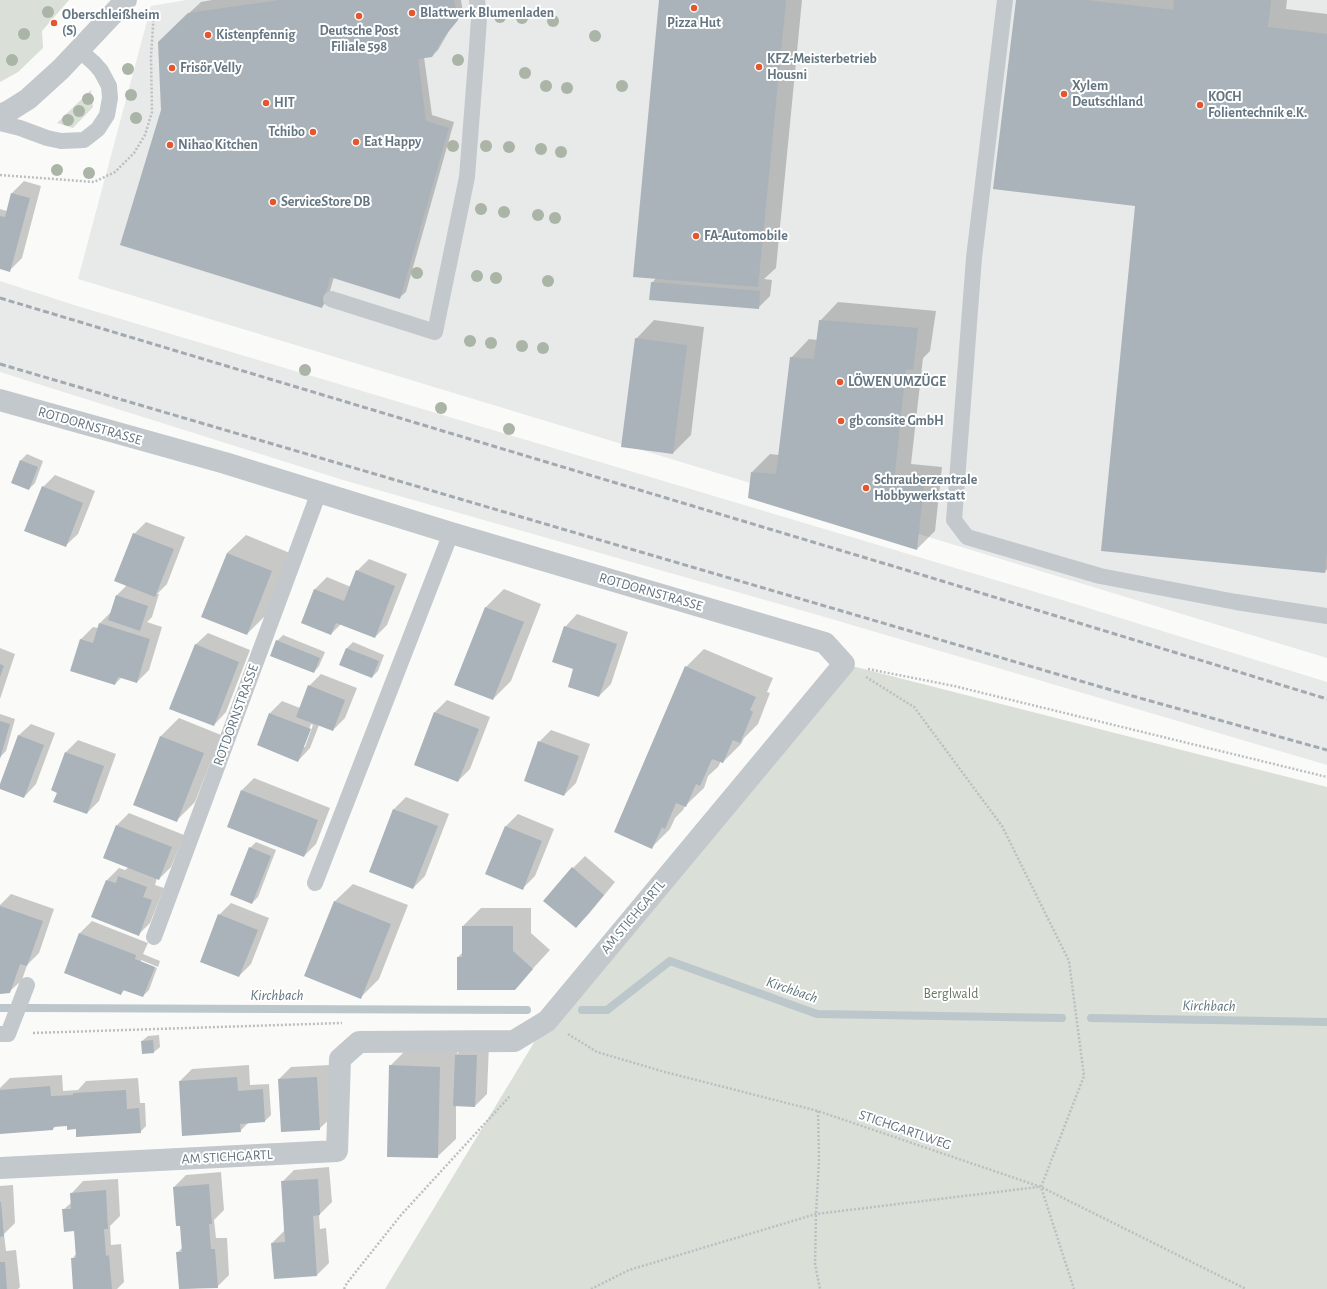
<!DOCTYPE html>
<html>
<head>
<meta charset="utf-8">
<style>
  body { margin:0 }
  canvas { display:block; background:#fafaf8 }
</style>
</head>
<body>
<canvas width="1327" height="1289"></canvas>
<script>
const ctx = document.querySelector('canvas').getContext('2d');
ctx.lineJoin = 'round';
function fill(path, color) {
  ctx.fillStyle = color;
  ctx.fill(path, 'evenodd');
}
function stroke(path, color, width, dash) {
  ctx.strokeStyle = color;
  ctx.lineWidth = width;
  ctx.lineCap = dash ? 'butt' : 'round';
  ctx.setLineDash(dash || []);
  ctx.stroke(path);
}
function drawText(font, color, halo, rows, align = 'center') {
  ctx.font = font + ' "Alegreya Sans",sans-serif';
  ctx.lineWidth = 4;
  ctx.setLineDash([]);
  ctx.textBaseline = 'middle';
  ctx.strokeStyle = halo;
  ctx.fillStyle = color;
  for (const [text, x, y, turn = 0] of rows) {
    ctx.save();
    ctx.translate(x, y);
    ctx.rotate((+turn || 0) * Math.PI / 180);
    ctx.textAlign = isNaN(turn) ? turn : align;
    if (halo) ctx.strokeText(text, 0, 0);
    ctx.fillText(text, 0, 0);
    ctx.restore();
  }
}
const built = new Path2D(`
  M186,0H1327V658L78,279L151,6Z
  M0,281L74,305L1059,599L1327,682V765L818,615L343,480L0,372Z`);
const green = new Path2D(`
  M0,0H69L42,31L43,48L18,72L0,82Z
  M91,90L93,107L73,128L57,123Z
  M844,664L1327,787V1289H385L547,1021Z`);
const shadow = new Path2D(`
  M212,0H461L463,13L449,31L438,50L432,56L424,57L432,115L454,122L406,292L400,297L334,277L327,301L322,307L162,110L171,30L201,2Z
  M660,0H802L776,268L764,279L772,280L770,296L758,308L652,283L656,278Z
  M1017,0H1287L1286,9L1327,14V569L1325,572L1136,206Z
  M24,181L41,186L22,258L9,271L0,268V209L7,211L12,193Z
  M838,302L936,311L930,351L923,358L911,464L942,467L935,531L917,549L752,472L770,454L779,455L791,358L809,339L817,340L820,321Z
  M654,320L704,327L691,435L673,453L636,339Z
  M27,454L43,461L35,483L29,489L12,482L21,460Z
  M55,475L95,491L78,534L65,546L43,487Z
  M146,522L185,537L167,584L157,594H159L152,617L147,622L162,627L149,670L137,682L122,677L115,684L71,670L81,639L93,627L98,628L100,623L111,612L116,596L127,585L134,534Z
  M246,535L290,553L265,616L247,634L227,553Z
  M369,559L407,574L387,625L375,637L341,624L331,634L302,622L315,589L327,577L351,587L357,571Z
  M504,589L541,604L511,681L493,699L456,684L486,607Z
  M577,614L628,632L611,684L599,696L574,668L565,627Z
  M208,633L250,650L226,712L214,725L195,645Z
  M283,635L325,652L319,666L314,672L277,641Z
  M353,642L384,655L378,671L372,677L341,664L347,648Z
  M0,648L15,654L0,699Z
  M704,649L773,678L767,692L770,693L758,724L744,738L741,744L723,762L721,761L718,767L708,776L704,788L685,806L683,810L675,818L670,829L652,847L686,667Z
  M321,674L357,688L345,718L333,730L319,725L310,748L298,761L270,713L282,701L300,708L309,686ZM311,724L313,725L305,747H303Z
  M447,700L490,717L470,769L458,781L435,712Z
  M0,714L15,719L6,751L0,757Z
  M179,718L221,735L195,802L177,820L135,804L161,736Z
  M31,724L55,733L36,784L24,797L0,788V787L18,736Z
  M551,730L590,744L576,783L564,795L539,742Z
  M78,740L116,754L99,801L87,813L58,792L52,790L66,752Z
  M254,778L330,808L316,844L304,856L242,790Z
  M406,797L449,814L425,876L413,888L394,809Z
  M129,813L184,835L171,867L159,879L157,878L155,885L164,888L150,923L138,935L107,880L119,868L125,870L129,867L117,825Z
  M518,814L554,829L535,876L523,888L506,826Z
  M256,842L276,850L258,897L252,903L250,848Z
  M585,856L615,882L588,915L576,927L573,868Z
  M353,884L408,905L379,979L361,997L334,902Z
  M11,894L54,909L39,953L27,965L22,980L9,992L0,993V905Z
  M231,903L269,918L251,964L239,976L219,915Z
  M481,908H531V933L550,950L514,989L458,957L463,952V926Z
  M92,921L148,943L143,954L160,961L158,967L141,960V962L157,968L149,990L143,996L125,989L121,994L65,972L80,933Z
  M159,1035L160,1047L154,1052L142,1041L148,1036Z
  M468,1043L489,1044L487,1094L475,1106L456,1105V1139L437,1157L390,1066L408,1048L457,1049V1054Z
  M249,1065L250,1085L269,1084L271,1115L265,1121L249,1122L240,1131L180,1081L192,1069Z
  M329,1065L332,1117L319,1129L279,1079L291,1067Z
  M62,1075L63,1091L78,1090L86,1081L138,1078L140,1103H145L146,1126L140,1132L76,1128L68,1125H57L53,1129L0,1126V1088L10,1078Z
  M329,1167L332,1202L319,1215L320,1229L326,1228L329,1263L317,1275L272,1243L284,1231L282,1182L294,1170Z
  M221,1172L224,1210L214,1220L216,1238H227L229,1275L217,1287L180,1289L177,1253L183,1247V1225L174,1187L186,1175Z
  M118,1179L120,1216L110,1226L111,1245L121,1244L124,1282L117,1289H74L72,1259L76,1254L75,1230L63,1210L72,1202L71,1194L83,1181Z
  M13,1185L15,1223L4,1234L6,1251L16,1250L20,1287L18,1289H0V1186Z`);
const stream = new Path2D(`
  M0,1008H10
  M26,1008L527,1010
  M582,1010H607L670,961L817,1014L1062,1018
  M1091,1018L1327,1022`);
const building = new Path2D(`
  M280,0H454L458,20L443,38L432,57L418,59L426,121L449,128L400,299L330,277L322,308L120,245L161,110L158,42L188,13Z
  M659,0H786L758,287L633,277Z
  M1016,0H1086L1173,10L1174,0H1271L1268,27L1327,34V550L1325,573L1101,551L1135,206L993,189Z
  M11,193L30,198L10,272L0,269V216L5,217Z
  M651,282L760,291L759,309L649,300Z
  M819,320L918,328L913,370L906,369L894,482L924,485L917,550L748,498L751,472L776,474L790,357L814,359Z
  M635,338L687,345L673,454L621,447Z
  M20,460L38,467L29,490L11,483Z
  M42,486L83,503L66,547L24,531Z
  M133,533L174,549L155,597L114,581Z
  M227,553L272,571L247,635L201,617Z
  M356,570L395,586L375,638L336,623L331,635L301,623L314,589L344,601Z
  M116,595L148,606L140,631L108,620Z
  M485,607L524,622L493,700L454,685Z
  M99,623L150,639L137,683L118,677L115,685L70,671L80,639L93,643Z
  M564,626L617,644L599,697L568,687L573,669L552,662Z
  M276,640L320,658L314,673L270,656Z
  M195,644L239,662L214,726L169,709Z
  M346,648L379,661L372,678L339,665Z
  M0,664L4,666L0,677Z
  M685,666L756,697L750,710L753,712L740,743L733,740L723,763L712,759L700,786L696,784L686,807L676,803L665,829L662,827L652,849L614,832Z
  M308,685L345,700L333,731L296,717Z
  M434,712L479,729L458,782L414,765Z
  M269,713L311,729L298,762L257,745Z
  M0,721L10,724L0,759Z
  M18,735L44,745L24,798L0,789V784Z
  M160,736L204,753L177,822L133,805Z
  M538,741L579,756L564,796L524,781Z
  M65,752L104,766L87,814L53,802L57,793L51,790Z
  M241,790L318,820L304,857L227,827Z
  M393,809L438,826L413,889L369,872Z
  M116,825L172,847L159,880L103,858Z
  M505,826L542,841L523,890L485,874Z
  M249,847L271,856L252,904L230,895Z
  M572,867L604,895L576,928L543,901Z
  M118,876L147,887L143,897L152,900L139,936L91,917L106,880L116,883Z
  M334,901L391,924L361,999L304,976Z
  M0,906L43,921L27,966L20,964L10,993L0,994Z
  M218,914L258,930L239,977L200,962Z
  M462,926H513V951L533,969L515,990H457V957H462Z
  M79,933L136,955L135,959L155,967L143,997L123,990L121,995L64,973Z
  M153,1040L154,1053L142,1054L141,1041Z
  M455,1055H477L475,1107L453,1106Z
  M389,1065L440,1067L438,1158L387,1157Z
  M237,1077L238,1091L263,1089L265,1122L240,1124L241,1132L182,1136L179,1081Z
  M317,1077L320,1130L281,1132L278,1079Z
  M50,1086L51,1096L73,1095V1093L126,1090L127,1109L139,1108L141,1133L76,1137V1129L67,1130V1126L53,1127V1130L0,1134V1090Z
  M318,1179L320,1215L313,1216L317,1276L274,1279L271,1243L285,1242L281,1181Z
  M209,1184L212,1224H209L211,1249H215L218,1288L179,1289L176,1252H182L180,1226H176L173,1187Z
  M106,1190L108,1229H104L106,1256L109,1255L112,1289H73L71,1258H76L74,1231L64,1232L62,1209H71L70,1193Z
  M0,1202H1L4,1236L0,1237Z
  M0,1262H5L7,1289H0Z`);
const path = new Path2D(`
  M0,175L94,182L115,172L134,153L145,135L152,112L151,57L154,11
  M868,669L954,686L1327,777
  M866,677L914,707L1002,826L1069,961L1084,1076L1041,1187L1074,1289
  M33,1033L342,1023
  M568,1034L597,1052L665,1072L818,1111L1041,1187L1246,1289
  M818,1111L819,1160L816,1214L815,1264L820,1289
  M344,1289L347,1283L401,1215L510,1096
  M591,1289L629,1270L816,1214L1038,1187`);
const service = new Path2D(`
  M1005,0L974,258L954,520L967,537L1100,576L1236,602L1327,616
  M0,123L20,128L47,138L61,141L84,140L98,129L107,115L110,98L109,86L101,71L94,63L79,50
  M331,299L435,332L467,177L477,48L479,18L477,0
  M315,883L451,533
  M154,937L319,492
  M0,1034H8L27,985`);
const minor = new Path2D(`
  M0,115L9,111L28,99L61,69L126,0
  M0,400L225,463L451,533L825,643L844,664L547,1021L514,1041L359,1042L340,1059L337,1151L0,1168`);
const rail = new Path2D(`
  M0,298L906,570L1327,699
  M0,364L1118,692L1327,750`);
const trees = [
  [48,12],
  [500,17],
  [522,18],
  [553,21],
  [24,34],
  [595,36],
  [12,60],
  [458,60],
  [128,69],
  [525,73],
  [546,86],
  [622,86],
  [567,88],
  [131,95],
  [88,99],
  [79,111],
  [136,118],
  [68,120],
  [453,146],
  [486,146],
  [509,147],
  [541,149],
  [561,152],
  [57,170],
  [89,173],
  [481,209],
  [504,212],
  [538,215],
  [555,218],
  [417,273],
  [477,276],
  [496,278],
  [548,281],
  [470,341],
  [491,343],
  [522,346],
  [543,348],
  [305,370],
  [441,408],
  [509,429]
];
const markers = [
  [694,8,4,"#e4572e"],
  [412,13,4,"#e4572e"],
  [359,16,4,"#e4572e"],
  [54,23,4,"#e4572e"],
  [208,35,4,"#e4572e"],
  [759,67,4,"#e4572e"],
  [172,68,4,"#e4572e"],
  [1064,94,4,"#e4572e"],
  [266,103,4,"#e4572e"],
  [1200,105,4,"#e4572e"],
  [313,132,4,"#e4572e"],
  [356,142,4,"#e4572e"],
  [170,145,4,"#e4572e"],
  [273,202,4,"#e4572e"],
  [696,236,4,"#e4572e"],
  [840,382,4,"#e4572e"],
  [841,421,4,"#e4572e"],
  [866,488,4,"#e4572e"]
];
const poiNames = [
  ["Blattwerk Blumenladen",420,13],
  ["Oberschleißheim",62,15],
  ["(S)",62,31],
  ["Pizza Hut",694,23,"center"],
  ["Deutsche Post",359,31,"center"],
  ["Filiale 598",359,47,"center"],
  ["Kistenpfennig",216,35],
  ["KFZ-Meisterbetrieb",767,59],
  ["Housni",767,75],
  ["Frisör Velly",180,68],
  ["Xylem",1072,86],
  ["Deutschland",1072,102],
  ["KOCH",1208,97],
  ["Folientechnik e.K.",1208,113],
  ["HIT",274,103],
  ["Tchibo",305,132,"right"],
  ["Eat Happy",364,142],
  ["Nihao Kitchen",178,145],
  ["ServiceStore DB",281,202],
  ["FA-Automobile",704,236],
  ["LÖWEN UMZÜGE",848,382],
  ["gb consite GmbH",849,421],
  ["Schrauberzentrale",874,480],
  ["Hobbywerkstatt",874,496]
];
const streetNames = [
  ["ROTDORNSTRASSE",90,426,16],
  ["ROTDORNSTRASSE",651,592,16],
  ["ROTDORNSTRASSE",236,715,-70],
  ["AM STICHGARTL",633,917,-50],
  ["STICHGARTLWEG",905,1130,19],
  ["AM STICHGARTL",227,1157,-3]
];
const parkNames = [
  ["Berglwald",951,994]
];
const waterNames = [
  ["Kirchbach",792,990,19],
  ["Kirchbach",277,995],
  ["Kirchbach",1209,1006,1]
];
fill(built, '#e8e9e9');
fill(green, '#dadfd7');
fill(shadow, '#0003');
stroke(stream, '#bbc7cb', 8);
fill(building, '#aab3b9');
stroke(path, '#bbbfc2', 2.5, [2, 2]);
stroke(service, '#c3c8cc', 16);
stroke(minor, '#c3c8cc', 22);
stroke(rail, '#a2aab0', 3, [6, 3]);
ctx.fillStyle = '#aab4a7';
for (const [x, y] of trees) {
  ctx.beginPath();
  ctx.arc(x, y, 6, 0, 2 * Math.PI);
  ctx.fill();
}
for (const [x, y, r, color] of markers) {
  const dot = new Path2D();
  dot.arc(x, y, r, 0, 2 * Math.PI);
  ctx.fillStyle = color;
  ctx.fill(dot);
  stroke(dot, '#fff', 1.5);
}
drawText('bold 14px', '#657683', '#fff', poiNames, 'left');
drawText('14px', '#657683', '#fff', streetNames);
drawText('14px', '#687a64', '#fff', parkNames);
drawText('italic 15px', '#60757c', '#fff', waterNames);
</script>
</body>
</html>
